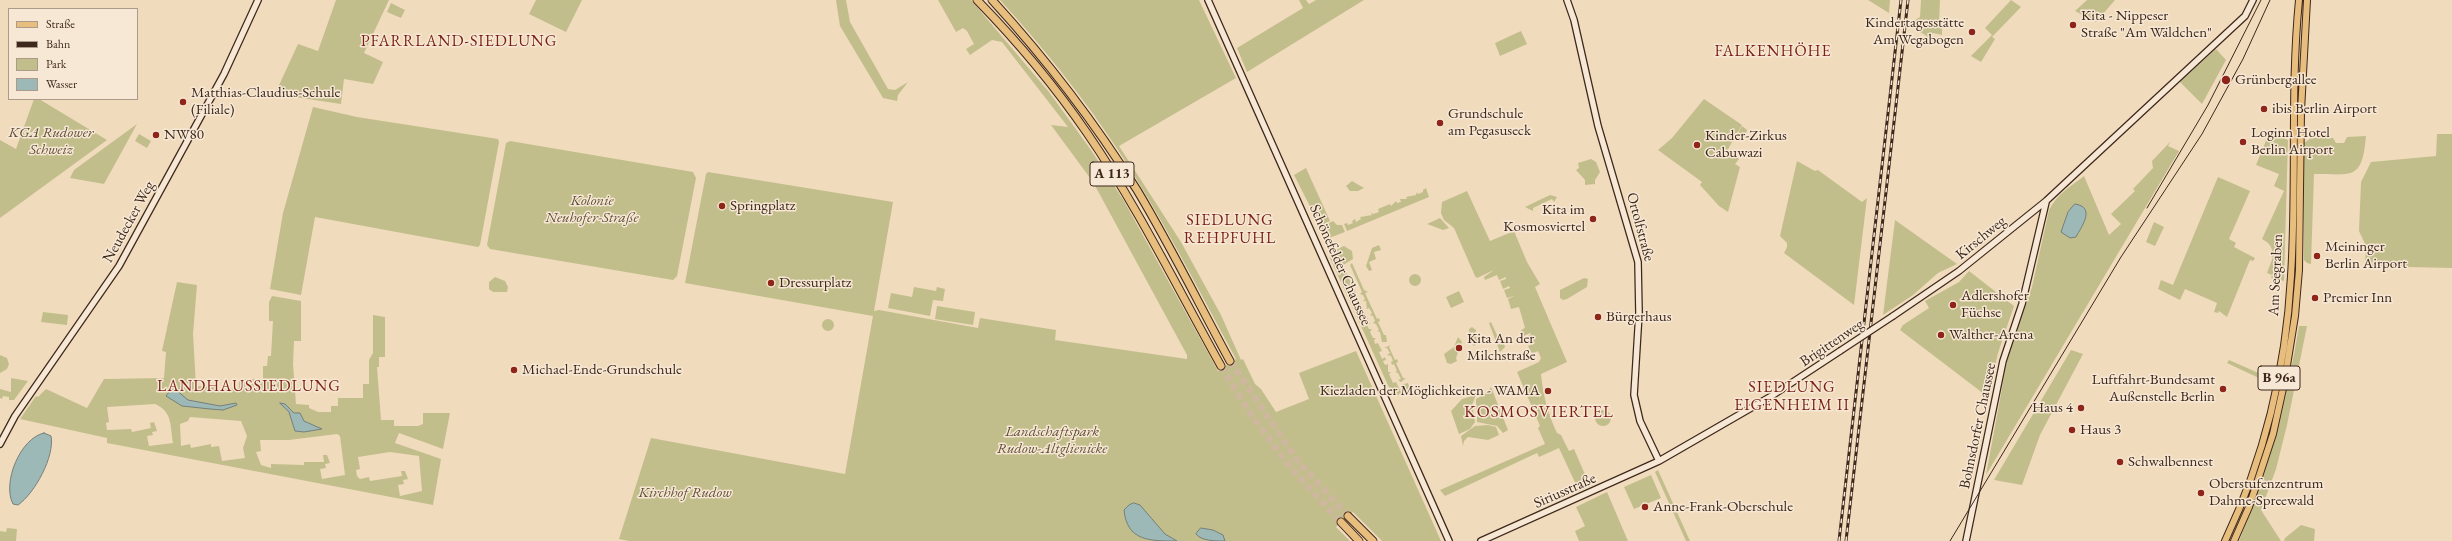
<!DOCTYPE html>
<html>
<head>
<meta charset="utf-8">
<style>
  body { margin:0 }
  #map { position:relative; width:2452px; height:541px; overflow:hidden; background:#f1dbbd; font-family:"EB Garamond",serif }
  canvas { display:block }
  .legend { position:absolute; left:8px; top:8px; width:130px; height:92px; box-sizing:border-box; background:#f6e8d4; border:1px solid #ac9b8a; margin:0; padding:5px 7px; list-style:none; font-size:12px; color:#3e271b }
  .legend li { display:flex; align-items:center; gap:8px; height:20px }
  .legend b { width:20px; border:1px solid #ac9b8a }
</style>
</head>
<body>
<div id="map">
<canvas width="2452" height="541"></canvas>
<ul class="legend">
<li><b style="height:5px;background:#e8be7e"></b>Straße</li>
<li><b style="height:5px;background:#3e271b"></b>Bahn</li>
<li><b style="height:11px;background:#c2be8c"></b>Park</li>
<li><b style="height:11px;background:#9cb9b8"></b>Wasser</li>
</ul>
</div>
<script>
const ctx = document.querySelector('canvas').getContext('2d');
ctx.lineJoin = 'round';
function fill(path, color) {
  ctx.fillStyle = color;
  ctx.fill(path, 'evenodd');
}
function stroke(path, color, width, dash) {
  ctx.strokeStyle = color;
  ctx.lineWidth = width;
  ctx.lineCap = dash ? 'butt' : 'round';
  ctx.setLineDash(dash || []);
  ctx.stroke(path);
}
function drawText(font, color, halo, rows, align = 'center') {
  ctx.font = font + ' "EB Garamond",serif';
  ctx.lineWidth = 3;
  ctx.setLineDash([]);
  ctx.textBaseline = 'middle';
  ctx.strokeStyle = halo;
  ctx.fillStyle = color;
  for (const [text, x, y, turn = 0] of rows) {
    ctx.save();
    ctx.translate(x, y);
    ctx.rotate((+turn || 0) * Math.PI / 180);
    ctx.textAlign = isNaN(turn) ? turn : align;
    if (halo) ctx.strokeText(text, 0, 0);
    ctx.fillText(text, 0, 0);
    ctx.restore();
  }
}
const green = new Path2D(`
  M336,0H389L364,53L383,62L373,84L344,79L341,104L275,94L298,44L318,51Z
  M536,0H582L566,32L529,14Z
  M836,0H846L850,22L888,89L895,90L908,82L898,95L897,101L883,98L840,26Z
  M938,0H971L1049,92L1091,150L1124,201L1218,371L1236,359C1198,289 1162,217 1118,150C1083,97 1043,47 1000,0H1199L1236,78L1119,146L1181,242L1221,315L1241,360L1243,359L1255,384L1261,389L1276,412L1309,399L1299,373L1356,351L1441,541H1382L1353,512L1336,527L1350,541H629L619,539L651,438L845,474L873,316L685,283L706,174L708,172L893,202L874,311L879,310L978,328L980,318L1056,330L1055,340L1187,359V355L1093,182L1051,125L1068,127L1002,42L992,40L970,55L966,49L974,44L967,31L963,28L956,32Z
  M1299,0H1306L1309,4L1316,0H1364L1247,72L1237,48L1303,8Z
  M1868,0H1890L1889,13Z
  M1921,0H1940L1939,24L1942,26V35L1933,33L1928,37L1911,26V23L1920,17Z
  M2011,0L2021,7L1992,37L1995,39L1981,62L1971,56L1992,35L1985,28Z
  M2087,0H2115L2096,22L2075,11Z
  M391,3L405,10L401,18L387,12Z
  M1521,31L1527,44L1500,56L1495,43Z
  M2216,49L2226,60L2202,104L2180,82Z
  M34,99H39L107,140L0,218V140L16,149Z
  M1704,99L1742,125L1724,156L1730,160L1725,156L1729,151L1739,159L1735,164L1740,167L1728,212L1719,206L1700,185L1702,182L1658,150L1672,138Z
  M313,107L357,117L498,139L499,142L480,245L478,247L315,217L301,295L270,289L283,213Z
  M137,124L104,184L70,178L74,170Z
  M1742,126L1747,130L1744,141L1734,140Z
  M2270,131L2288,140L2284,281L2271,278L2272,275L2267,273L2273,257L2271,256C2274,247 2269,243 2262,239L2284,191L2274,186L2279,174L2256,165Z
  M139,134L151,141L147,148L135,141Z
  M2437,134H2452V268L2365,266L2366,246L2359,231L2361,182L2371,162L2436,156Z
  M2366,136C2362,181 2353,174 2314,174L2311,264L2307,263L2304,260V143L2311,138H2333L2336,143H2344L2347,137Z
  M510,141L693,172L696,178L677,276L673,280L490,249L487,245L506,143Z
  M2171,141L2168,146L2179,151L1986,475L2007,361L2032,287L2049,210C2057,194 2070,187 2084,176L2109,235L2121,224L2111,214L2135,191L2133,189L2153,168L2152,161Z
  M1591,159L1596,162L1600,172L1595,180V184L1585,185V180L1576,170L1579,168L1578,163Z
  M1797,161L1815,171L1818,170L1862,202L1867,198L1854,305L1784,253L1787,247V243L1780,236Z
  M1306,168L1330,221L1320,226L1294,175Z
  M2218,177L2250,191L2229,239L2236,243L2234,247L2255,258L2253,261L2250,260L2227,317L2219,311L2218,313L2214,312L2217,303L2185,289L2180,300L2158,289L2161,280L2173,285Z
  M1352,181L1364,188L1358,191H1350L1346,186Z
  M1426,188L1429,197L1347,231L1344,224L1347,223L1348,225L1353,223L1352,221L1355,219L1356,222L1361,219L1360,217L1372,215L1371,212L1373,214L1379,212L1378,209L1390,204L1391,206L1396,201L1397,203L1401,202L1400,199H1407L1406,197L1416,195L1417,192L1418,194L1423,192V190Z
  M1467,191L1490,241L1514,231L1527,262L1540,284L1535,287L1567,362L1541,374C1543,395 1548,414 1557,433L1561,435L1569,451L1574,449L1590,486L1579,491L1559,448L1539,457L1537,453L1445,496L1440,490L1545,444L1538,428L1540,426L1517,372L1539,362L1541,358L1538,351L1532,354L1528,346L1535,343L1534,342L1528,344L1525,337L1531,335L1530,333L1524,336L1521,330L1525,328L1519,307L1511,309L1508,299L1514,296L1507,298L1504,290L1510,288L1509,286L1503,289L1500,281L1506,279V277L1499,280L1497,275L1485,280L1484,277L1494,270L1477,278L1475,276L1454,228L1444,220L1441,213L1442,202Z
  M1550,195L1557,197L1554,202L1552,199L1533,208V211L1525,207Z
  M1440,218L1449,228L1443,230L1427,224Z
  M1895,220L1957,264L1938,273L1913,295L1883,315Z
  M1333,221L1337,225H1342L1345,232L1329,238L1324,237L1320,228Z
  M2154,222L2164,227L2155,246L2146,242Z
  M1379,245L1381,250L1374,252L1376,259L1369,262L1372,270L1369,271L1366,266L1372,248Z
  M1344,246L1352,251L1353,259L1343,265L1370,324L1367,325L1369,329H1372L1370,332L1373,338H1376L1374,340L1375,344L1378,343L1382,351L1379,352L1382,359L1385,357L1386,360L1383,361L1385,365L1388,364V372H1391L1389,374L1393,383L1396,382L1401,392L1403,391L1400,385L1408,383L1410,390L1396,396L1392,394L1330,258L1333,251Z
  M1352,263L1364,290L1368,292L1365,293L1377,319L1379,318L1380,321L1378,322L1384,335H1386L1387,342H1382L1380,332L1377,331L1379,330L1376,324L1373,323L1375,321L1373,316L1370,315L1372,313L1369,308L1367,309L1366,301H1363L1365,299L1363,295L1360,294L1362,292L1350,265Z
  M1969,271L2014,306L1998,353L1988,397L1900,330L1903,325L1929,308L1925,301L1959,282Z
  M1409 280a6 6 0 1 1 12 0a6 6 0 1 1-12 0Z
  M495,277L505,281L508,287L507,292H493L489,289V282Z
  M1584,278L1588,279L1587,287L1567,299L1563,300L1560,298V290Z
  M177,282L197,285L193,334L196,386L217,387V390L239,388V379H263V366H267L268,356H271L273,321H269V302L272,296L301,301V341H294L293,364L296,404L309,405V408L318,412H331V406H338V398H363V384H369V360L373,353V315L385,317V357H379V367H377L381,420H394V426H418L423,424V413H450L443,449L399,433L395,443L441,459L433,505L107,443V438L20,419L36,396L38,397L46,389L87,408L104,379L164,378L166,352L162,351ZM155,404C173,412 170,426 173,443L149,446L147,436L153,435L152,432L157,431L154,422L150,423L151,428L132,432L131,429L107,430L106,423L109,422L107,407ZM190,417L241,421L247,436L243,448L245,458L222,461L219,446L211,447V444L191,448L190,444L181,446L180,424L188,421ZM337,434L340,436L345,475L322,479L320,469L326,468L325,464L330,463L327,455H323L324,462H304V465L271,464V468L261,465L256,452L261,451L260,440H289ZM390,452L419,456L422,491L400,496L398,485L404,484L403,480L408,479L405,471H401L402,476L370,481L369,477L360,479L357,476L356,470L360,469L358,457Z
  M914,287L936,291L937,287L945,289L943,301L933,300L930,316L888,308L891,293L912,297Z
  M1459,291L1464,302L1451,308L1446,297Z
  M937,306L975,312L973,325L935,319Z
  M43,312L68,315L67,325L41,322Z
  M822 325a6 6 0 1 1 12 0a6 6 0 1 1-12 0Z
  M1491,322L1501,344L1504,343L1505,347L1500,352L1489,323Z
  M2299,326H2307L2287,425L2276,469L2261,510L2281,541H2239C2268,471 2287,400 2299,326Z
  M1472,327L1476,330L1475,336L1479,338L1480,340L1474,346L1470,342L1469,329Z
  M1458,337L1462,342L1456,358L1457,361L1451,364L1447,363L1444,354L1454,347Z
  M1391,345L1389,347L1395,360L1397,359L1398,362L1396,363L1403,378H1406L1401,382L1398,380L1401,379L1398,373L1395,372L1397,371L1394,364L1392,365L1391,362L1393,361L1391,356L1387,355L1390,353L1387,348H1384Z
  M2071,350L2083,354L2040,435L2022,485L1994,480Z
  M0,355L7,358L9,364L7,369L0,373Z
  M2229,360L2263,375L2261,379L2227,363Z
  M11,378L28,381L14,400H9V397L3,396L2,399L0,398V389L11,392Z
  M1491,387L1508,430L1503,433L1497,426L1477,422V415L1479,414L1476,409V399L1488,392Z
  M1476,395L1472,405L1475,422L1470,429L1459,434L1451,411L1462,399Z
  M1595 418a8 8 0 1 1 16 0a8 8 0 1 1-16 0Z
  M1488,425L1496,427L1499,435L1488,440L1468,437L1464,441L1463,446L1461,436L1475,426Z
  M1658,470L1690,541H1686L1655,472Z
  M1651,475L1661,498L1634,509L1624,487Z
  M1607,492L1628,541H1579L1575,531L1585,526L1576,507Z
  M2301,525L2315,529L2314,541H2284L2285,538Z
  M7,528L17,529L16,541H0V531L6,532Z`);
const water = new Path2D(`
  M2075,204C2096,207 2082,226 2076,237L2070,238L2061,232L2068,212Z
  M175,389L188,400L220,406L236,403L237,405L223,410L210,409L182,406L166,396L170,391Z
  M280,403L285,404L294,413H300L304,421L322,429L304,432L295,431L289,412Z
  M44,433L51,436C55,456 35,493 18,505L13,504C2,483 20,438 44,433Z
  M1134,503L1140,505L1165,534L1177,541C1149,541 1127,541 1124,510L1129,505Z
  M1201,528L1213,530L1223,535L1225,541C1215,541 1201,541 1196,534Z`);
const highwayTunnel = new Path2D(`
  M1230,361L1297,460L1348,516
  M1221,366L1248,410L1290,467L1341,522`);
const secondary = new Path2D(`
  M1208,0L1449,541
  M1567,0L1574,20L1598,126L1638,262L1639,313L1634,395L1640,421L1659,461
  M1893,316L1959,271L2046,201L2245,16L2253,0
  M0,444L15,416L119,266L224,74L258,0
  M1481,541L1659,461L1770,397L1840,351
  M1966,541L2003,361L2022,304L2046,202`);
const primary = new Path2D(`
  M2225,541C2265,457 2286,369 2291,276C2297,184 2290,92 2299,0
  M2234,541L2249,507L2273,434L2284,384L2295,316L2299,270L2301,111L2307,0`);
const highway = new Path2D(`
  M977,0C1017,41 1054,85 1087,133C1136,204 1178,289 1221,366
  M992,0C1046,59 1095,123 1137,190C1170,245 1199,304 1230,361
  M1348,516L1373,541
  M1341,522L1359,541`);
const tram = new Path2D(`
  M2147,208L2208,105L2261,0
  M1950,541L2121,257L2202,134L2243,59L2270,0`);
const rail = new Path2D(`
  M1839,541L1901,0
  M1846,541L1908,0`);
const secondaryBridge = new Path2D(`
  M1840,351L1893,316`);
const markers = [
  [2073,25,4,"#8f2418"],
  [1972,32,4,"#8f2418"],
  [2226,80,5,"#8f2418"],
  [183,102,4,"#8f2418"],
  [2264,109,4,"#8f2418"],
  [1440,123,4,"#8f2418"],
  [156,135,4,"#8f2418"],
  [2243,142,4,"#8f2418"],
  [1697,145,4,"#8f2418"],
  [722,206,4,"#8f2418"],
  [1593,219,4,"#8f2418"],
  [2317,256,4,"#8f2418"],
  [771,283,4,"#8f2418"],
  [2315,298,4,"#8f2418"],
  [1953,305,4,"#8f2418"],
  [1598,317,4,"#8f2418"],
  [1941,335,4,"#8f2418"],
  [1459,348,4,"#8f2418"],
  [514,370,4,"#8f2418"],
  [2223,389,4,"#8f2418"],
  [1548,391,4,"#8f2418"],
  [2081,408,4,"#8f2418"],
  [2072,430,4,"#8f2418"],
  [2120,462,4,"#8f2418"],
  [2201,493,4,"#8f2418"],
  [1645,507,4,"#8f2418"]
];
const shields = [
  [1112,174,44],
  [2279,378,42]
];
const shieldNames = [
  ["A 113",1112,174],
  ["B 96a",2279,378]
];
const poiNames = [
  ["Kita - Nippeser",2081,16],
  ["Straße \"Am Wäldchen\"",2081,33],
  ["Kindertagesstätte",1964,23,"right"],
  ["Am Wegabogen",1964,40,"right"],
  ["Grünbergallee",2235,80],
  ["Matthias-Claudius-Schule",191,93],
  ["(Filiale)",191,110],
  ["ibis Berlin Airport",2272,109],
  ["Grundschule",1448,114],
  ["am Pegasuseck",1448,131],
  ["Loginn Hotel",2251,133],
  ["Berlin Airport",2251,150],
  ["NW80",164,135],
  ["Kinder-Zirkus",1705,136],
  ["Cabuwazi",1705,153],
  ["Springplatz",730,206],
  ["Kita im",1585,210,"right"],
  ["Kosmosviertel",1585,227,"right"],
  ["Meininger",2325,247],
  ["Berlin Airport",2325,264],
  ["Dressurplatz",779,283],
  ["Adlershofer",1961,296],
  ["Füchse",1961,313],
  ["Premier Inn",2323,298],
  ["Bürgerhaus",1606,317],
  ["Walther-Arena",1949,335],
  ["Kita An der",1467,339],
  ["Milchstraße",1467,356],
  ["Michael-Ende-Grundschule",522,370],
  ["Luftfahrt-Bundesamt",2215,380,"right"],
  ["Außenstelle Berlin",2215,397,"right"],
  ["Kiezladen der Möglichkeiten - WAMA",1540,391,"right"],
  ["Haus 4",2073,408,"right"],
  ["Haus 3",2080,430],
  ["Schwalbennest",2128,462],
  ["Oberstufenzentrum",2209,484],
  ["Dahme-Spreewald",2209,501],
  ["Anne-Frank-Oberschule",1653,507]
];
const parkNames = [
  ["KGA Rudower",51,133],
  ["Schweiz",51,150],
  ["Kolonie",592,201],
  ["Neuhofer-Straße",592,218],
  ["Landschaftspark",1052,432],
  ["Rudow-Altglienicke",1052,449],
  ["Kirchhof Rudow",685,493]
];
const streetNames = [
  ["Neudecker Weg",129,222,-61],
  ["Ortolfstraße",1640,227,75],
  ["Kirschweg",1981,238,-39],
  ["Schönefelder Chaussee",1340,265,66],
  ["Am Seegraben",2276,275,-87],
  ["Brigittenweg",1832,343,-34],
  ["Bohnsdorfer Chaussee",1978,426,-78],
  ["Siriusstraße",1565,491,-24]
];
const neighbourhoodNames = [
  ["PFARRLAND-SIEDLUNG",459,42],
  ["FALKENHÖHE",1773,52],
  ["SIEDLUNG",1230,221],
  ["REHPFUHL",1230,239],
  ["LANDHAUSSIEDLUNG",249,387],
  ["SIEDLUNG",1792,388],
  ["EIGENHEIM II",1792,406]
];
const quarterNames = [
  ["KOSMOSVIERTEL",1539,412]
];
fill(green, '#c2be8c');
fill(water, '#9cb9b8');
stroke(water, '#767f79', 1);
stroke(highwayTunnel, '#cdb79d', 7, [7, 3.5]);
stroke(secondary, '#3e271b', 8);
stroke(primary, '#3e271b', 8);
stroke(highway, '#3e271b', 9);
stroke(secondary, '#f6e8d4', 5.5);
stroke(primary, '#e8be7e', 6);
stroke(highway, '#e8be7e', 7);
stroke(tram, '#3e271b', 1);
stroke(rail, '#3e271b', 3);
stroke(rail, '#f6e8d4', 1.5, [4.5]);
stroke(secondaryBridge, '#3e271b', 8, []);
stroke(secondaryBridge, '#f6e8d4', 5.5);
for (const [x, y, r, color] of markers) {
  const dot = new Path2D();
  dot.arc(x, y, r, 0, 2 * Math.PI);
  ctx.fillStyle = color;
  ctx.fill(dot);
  stroke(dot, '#f6e8d4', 1.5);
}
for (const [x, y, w] of shields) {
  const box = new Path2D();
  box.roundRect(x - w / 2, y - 12, w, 24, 3);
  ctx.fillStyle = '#f6e8d4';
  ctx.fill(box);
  stroke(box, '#3e271b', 1);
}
drawText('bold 14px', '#3e271b', null, shieldNames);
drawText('15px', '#3e271b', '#f6e8d4', poiNames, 'left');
drawText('italic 15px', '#5f4d37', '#f6e8d4', parkNames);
drawText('15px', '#3e271b', '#f6e8d4', streetNames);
ctx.letterSpacing = '1px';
drawText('16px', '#7a1f14', '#f6e8d4', neighbourhoodNames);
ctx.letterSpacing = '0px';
ctx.letterSpacing = '1px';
drawText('17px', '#7a1f14', '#f6e8d4', quarterNames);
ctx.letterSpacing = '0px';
</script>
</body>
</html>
